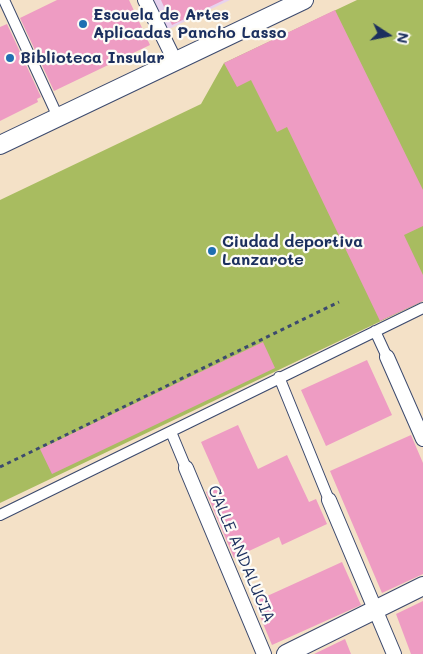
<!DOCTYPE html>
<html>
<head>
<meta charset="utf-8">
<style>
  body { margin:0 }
  #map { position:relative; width:423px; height:654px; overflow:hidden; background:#f4e1c7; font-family:Mali,sans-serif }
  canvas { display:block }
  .north { position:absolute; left:363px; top:10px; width:50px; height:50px; -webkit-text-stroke:4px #fdfcf7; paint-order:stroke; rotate:101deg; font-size:14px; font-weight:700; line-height:20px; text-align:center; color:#1b2f5e }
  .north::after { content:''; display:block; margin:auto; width:18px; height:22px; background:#1b2f5e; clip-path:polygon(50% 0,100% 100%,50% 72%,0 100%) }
</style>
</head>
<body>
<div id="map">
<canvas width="423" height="654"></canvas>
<div class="north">N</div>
</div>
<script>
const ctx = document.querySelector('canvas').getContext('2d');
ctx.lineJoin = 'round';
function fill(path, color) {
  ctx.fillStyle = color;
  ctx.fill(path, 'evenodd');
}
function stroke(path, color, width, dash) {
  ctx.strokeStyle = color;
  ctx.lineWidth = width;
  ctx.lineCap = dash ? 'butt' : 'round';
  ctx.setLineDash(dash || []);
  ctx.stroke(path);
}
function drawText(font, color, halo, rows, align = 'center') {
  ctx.font = font + ' Mali,sans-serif';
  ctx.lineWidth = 4.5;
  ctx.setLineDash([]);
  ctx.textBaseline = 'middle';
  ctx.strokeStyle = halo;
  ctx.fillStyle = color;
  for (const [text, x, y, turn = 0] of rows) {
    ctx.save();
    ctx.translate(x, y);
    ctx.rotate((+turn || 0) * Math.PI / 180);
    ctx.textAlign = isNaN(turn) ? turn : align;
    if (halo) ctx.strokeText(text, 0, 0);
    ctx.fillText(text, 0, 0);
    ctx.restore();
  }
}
const built = new Path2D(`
  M153,0H230L167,30Z`);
const green = new Path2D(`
  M357,0H423V301L0,503V200L201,104L224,63Z`);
const building = new Path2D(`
  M57,0H129L150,45L54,91L20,18Z
  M161,0H224L172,25Z
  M335,10L423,190V226L404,235L423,275V301L380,321L287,127L277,132L251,80L237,87L224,63Z
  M7,24L41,97L37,99L38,102L0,121V27Z
  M263,342L275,368L52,474L40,449Z
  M367,360L392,415L326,446L301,390Z
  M238,425L258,469L287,455L309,502L316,499L327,524L282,545L279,537L234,558L206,492L220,485L201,442Z
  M411,435L423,463V574L382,593L330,471Z
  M342,562L361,605L272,645L254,602Z
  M423,601V654H411L396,614Z
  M345,639L351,654H314Z`);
const path = new Path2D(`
  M0,467L339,302`);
const pedestrian = new Path2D(`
  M4,0L58,117
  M375,331L387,357
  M279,377L329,500
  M171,432L186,468
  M0,515L423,308`);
const minor = new Path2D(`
  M145,0L175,61
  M387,357L423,439
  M186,468L264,654
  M329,500L394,654`);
const tertiary = new Path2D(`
  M0,145L304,0
  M286,654L423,586`);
const markers = [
  [83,24,5,"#1f6fb2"],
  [10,58,5,"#1f6fb2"],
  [212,251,5,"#1f6fb2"]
];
const poiNames = [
  ["Escuela de Artes",93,15],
  ["Aplicadas Pancho Lasso",93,33],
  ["Biblioteca Insular",20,58],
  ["Ciudad deportiva",222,242],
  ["Lanzarote",222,260]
];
const streetNames = [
  ["CALLE ANDALUCIA",241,554,67]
];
fill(built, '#e8d2ee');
fill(green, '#a8bc60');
fill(building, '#ee9cc3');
stroke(pedestrian, '#3c4a6e', 12);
stroke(minor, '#3c4a6e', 16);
stroke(tertiary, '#3c4a6e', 20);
stroke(path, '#3c4a6e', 3, [4, 4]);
stroke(pedestrian, '#fff', 10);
stroke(minor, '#fff', 14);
stroke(tertiary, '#fff', 18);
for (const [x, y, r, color] of markers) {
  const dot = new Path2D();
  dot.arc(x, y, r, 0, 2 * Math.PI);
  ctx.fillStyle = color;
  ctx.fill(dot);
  stroke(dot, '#fdfcf7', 2);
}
drawText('bold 16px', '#1b2f5e', '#fdfcf7', poiNames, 'left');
drawText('16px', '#1b2f5e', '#fdfcf7', streetNames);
</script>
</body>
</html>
